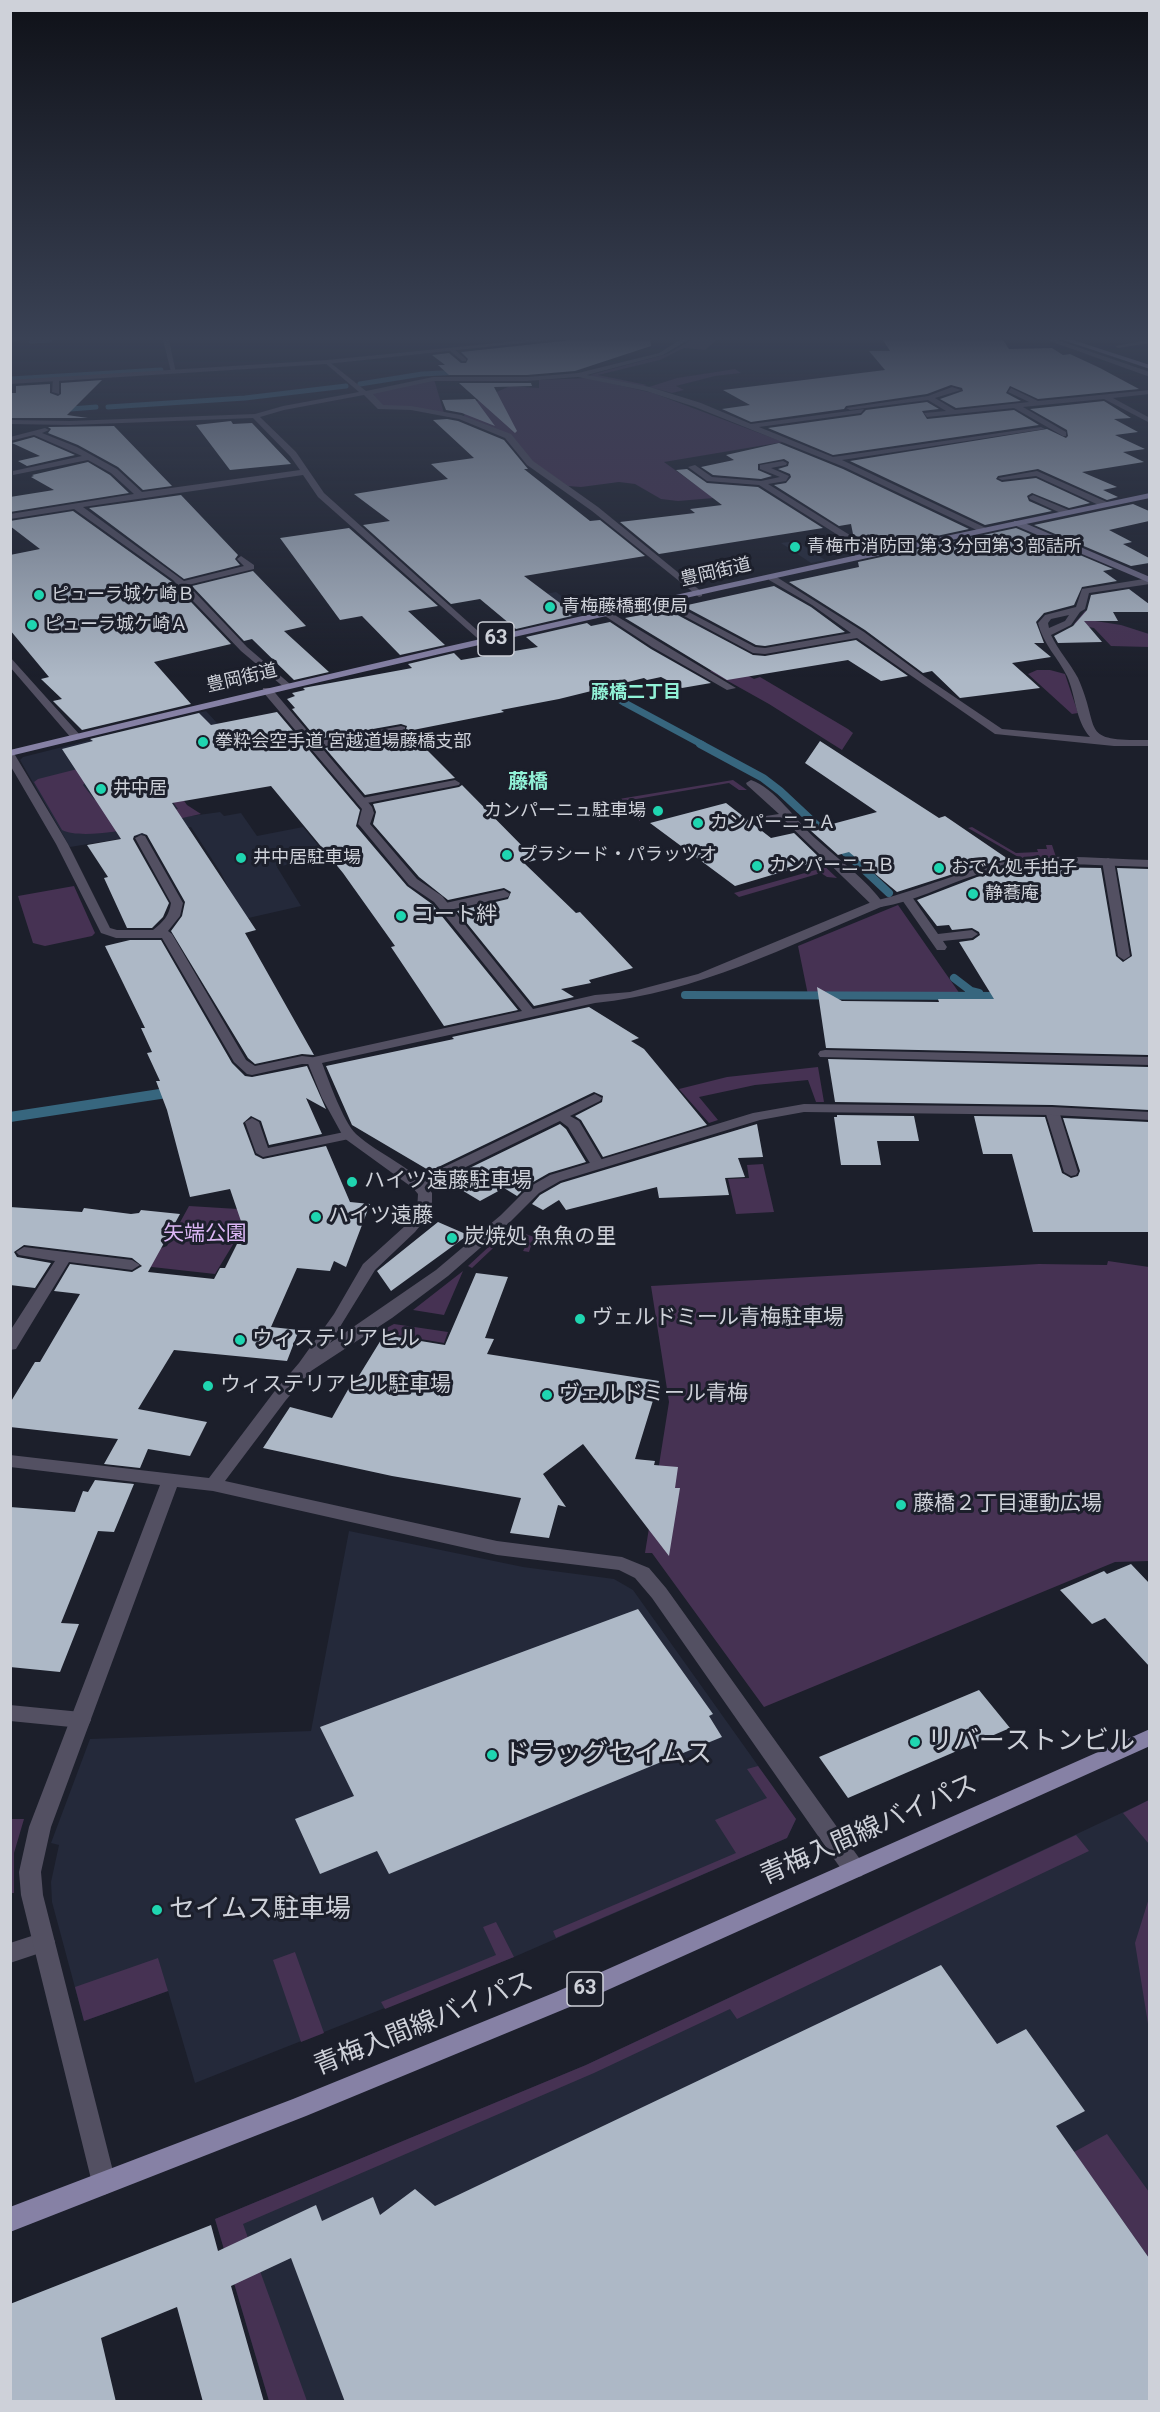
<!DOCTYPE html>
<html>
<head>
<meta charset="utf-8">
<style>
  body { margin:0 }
  #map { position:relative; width:1160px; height:2412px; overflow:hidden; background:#1c1f2b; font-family:Roboto,sans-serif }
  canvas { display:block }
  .frame { position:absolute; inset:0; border:12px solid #ced1d9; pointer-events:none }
</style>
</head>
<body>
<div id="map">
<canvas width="1160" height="2412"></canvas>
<div class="frame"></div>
</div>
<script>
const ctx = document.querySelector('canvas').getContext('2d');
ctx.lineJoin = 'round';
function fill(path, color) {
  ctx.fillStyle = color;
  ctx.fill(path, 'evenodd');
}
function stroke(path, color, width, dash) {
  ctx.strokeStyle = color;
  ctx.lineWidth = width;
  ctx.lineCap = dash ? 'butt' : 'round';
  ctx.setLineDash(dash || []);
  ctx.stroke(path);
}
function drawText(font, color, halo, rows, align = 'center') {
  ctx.font = font + ' Roboto,"Noto Sans JP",sans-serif';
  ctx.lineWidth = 6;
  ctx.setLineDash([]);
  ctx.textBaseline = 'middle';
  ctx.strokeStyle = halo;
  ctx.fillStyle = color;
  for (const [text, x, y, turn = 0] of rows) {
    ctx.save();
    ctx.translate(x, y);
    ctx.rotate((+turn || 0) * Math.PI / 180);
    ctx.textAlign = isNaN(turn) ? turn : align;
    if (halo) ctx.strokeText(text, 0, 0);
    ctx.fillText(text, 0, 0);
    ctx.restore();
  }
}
const built = new Path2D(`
  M796,541L825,560L811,563L781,543Z
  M556,592L571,603L579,602L585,607L606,603L612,608L552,621L522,598Z
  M206,711L237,745L172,759L184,817L220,812L224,816L241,813L257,836L303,827L327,856L277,867L301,906L244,919L221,873L191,827L70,847L20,760L23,757Z
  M349,1531L523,1567L614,1579L633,1590L796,1819L787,1838L514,1957L195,2083L168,1991L84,2021L52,1902L51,1882L59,1845L51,1843L90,1739L311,1731Z
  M1149,1800V2401H269L215,2219L586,2065Z`);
const green = new Path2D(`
  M692,340H716L705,350L684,348L660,360L598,375L647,385L641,387L592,377L590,375L667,354Z
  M735,369L741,373L715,376L676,386L684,390L672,393L649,387L677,378Z
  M587,378L653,393L783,442L664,462L714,498L678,501L661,499L635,484L619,482L581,487L568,486L533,462L511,436L464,417L465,409L479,400L510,386L539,388V380Z
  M434,379L444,413L383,406L372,393Z
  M1085,611L1088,612L1089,620L1121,625L1149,634V647L1111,646L1094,628L1074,624Z
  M726,663L754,679L760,677L848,729L853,733L842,750L769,704L710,671Z
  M1037,670H1050L1065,674L1078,713L1072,714L1028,674Z
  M140,755L177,791L187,805L201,814C171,820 88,843 62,830L34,782L38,779L101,763L83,785L94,799L143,815L178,809Z
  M733,780L747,790H739L729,783L625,801L624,803L640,817V821L613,800Z
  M972,827L1016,853L1038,852L1037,849H1047L1046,845H1052L1056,857L1020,858L968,828Z
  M799,842L837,878L827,877L821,873L739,897L734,893L819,869L793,843Z
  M74,886L95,933L92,936L45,946L33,943L18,896Z
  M898,905L960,994L808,995L798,946Z
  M818,1067L824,1102H816L808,1080L755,1085L699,1097L718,1120L709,1123L679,1089L727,1077Z
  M763,1164L774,1212L736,1214L728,1179L749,1178L747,1165Z
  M189,1206L254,1210L215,1274L143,1266L140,1256L167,1246Z
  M509,1228L534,1237L529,1252L523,1251L529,1240L508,1234L472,1268L468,1266Z
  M1108,1261L1149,1267V1561L1115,1562L764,1707L652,1553H645L669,1402L651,1286L1039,1264L1107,1265Z
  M463,1271L444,1315L413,1310Z
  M394,1324L448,1332L444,1343L379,1332Z
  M758,1766L796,1819L787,1838L556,1938L553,1931L736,1853L715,1820L767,1798L747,1769Z
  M1149,1800V1844L1123,1813Z
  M10,1819H24L14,1853V1893H11Z
  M1076,1835L1089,1851L737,2019L730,2009L594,2073L243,2224L307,2401H269L215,2219L586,2065Z
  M1149,1898V2030L1135,1943Z
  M496,1922L514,1957L385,2009L381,2002L496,1955L483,1927Z
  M295,1952L324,2033L301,2042L273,1960Z
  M158,1958L168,1991L84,2021L75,1987Z
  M1107,2134L1149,2192V2258L1074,2152Z`);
const streamFar3 = new Path2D(`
  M31,341L50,340
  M10,379L161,370
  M360,384L422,374L461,372
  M108,407L245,398L346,386
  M58,410L96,407`);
const streamFar2 = new Path2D(`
  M593,682L625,703L703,745`);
const streamFar1 = new Path2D(`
  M700,744L763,778L780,791L889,893
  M954,978L971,991L979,993
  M685,995L1006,996`);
const stream = new Path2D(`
  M10,1117L173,1092`);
const building = new Path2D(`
  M572,340H650L651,346L575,371L527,375H449L438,365H445L432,355L449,353L461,363H466L468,359L461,352Z
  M883,340H1003L1009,349L1052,348L1063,355L1070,354L1100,368L1139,389L1038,399L1010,386L1006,393L1021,401L956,408L940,399L963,391L962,388L951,385L927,394L846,406L844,409L751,422L722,409L750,405L723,390L885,370L869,351H890Z
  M102,380L67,415L88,418H10V393H16V386L50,384V393L58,396L61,394V383Z
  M459,383H531L532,386L494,387L517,431L515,433Z
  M475,399L495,426L462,413L446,410L442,400Z
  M1104,401L1131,418L1114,419L1138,432L1115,435L1145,449L1123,452L1144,462L1082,472L1117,487L1103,490L1118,497L1107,500L1038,469L998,476L996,479L1002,482L1036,478L1090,503L1069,508L1032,493L1027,496L1029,501L1052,511L985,525L850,461L1047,429L1066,438L1068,436L1067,430L1030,409Z
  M927,402L939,409L922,411L927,419L1014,410L1039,425L833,455L768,428L861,415L866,410Z
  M447,419L458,421L504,440L528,469H524L590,521L600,520L645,556L524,576L576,615L516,629L480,599L451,604L363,525L390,521L354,494L448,479L431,464L474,458L433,420Z
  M231,421L233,424L252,423L291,464L230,470L196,425Z
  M114,426L172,486L143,490L118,467L78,445L48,433L51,429L48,427Z
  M34,437L75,455L27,466L18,461L40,456L12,443Z
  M779,443L843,469L969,529L876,549L853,534L851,524L839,526L774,485L786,483L791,477L790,474L778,469L788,466L789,462L784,459L758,464V470L772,476L761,479L713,475L701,467L734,460L726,455Z
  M88,462L110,475L129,493L10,512V497L54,490L31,477L34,476L32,475Z
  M687,469L707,483L758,487L823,528L659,554L620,522L695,513L690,509L722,505L676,470Z
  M181,495L238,555L235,559L240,565L184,579L89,508Z
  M1133,504L1149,511V521L1109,530L1132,542L1123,544L1149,558V563L1131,566L1034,525Z
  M73,511L172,582L231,644L154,662L191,704L82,730L53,701L62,699L41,679L49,677L10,630V555L40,549L10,526V521Z
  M349,528L438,606L408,611L445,645L400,655L362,616L340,620L280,538Z
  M1016,528L1113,569L1103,571L1117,581L1082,587L1074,605L1044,613L1036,622L1044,643H1034L1051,657L1012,663L1040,688L960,698L932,671L923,673L865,630L789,582L859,567L858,562Z
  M253,571L306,626L284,631L329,672L294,680L252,639L244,641L192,586Z
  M774,586L811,607L845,632L765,646L756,645L683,606Z
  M1129,589L1149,604V612H1113L1118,621H1084L1102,642L1058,643L1054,636L1073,626L1087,610L1091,595Z
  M668,610L753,655L765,656L856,640L908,676L881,681L848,660L727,680L625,618Z
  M610,622L651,649L711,683L682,688L661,677L647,680L644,678L559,699L501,710L504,712L408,731L455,778L365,795L325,748L405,733L407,726L401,724L317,739L292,709L295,708L287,699L295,696L292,693L305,690L303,688L412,668L408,664L454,653L461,660L538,647L526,637L587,623L591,626Z
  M277,712L360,810L356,826L407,886L432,904L518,1010L444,1026L391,947L395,946L343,873L271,786L172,803L256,930L245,933L314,1055L302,1054L255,1064L248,1058L171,931L182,916L185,902L147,835L142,833L134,836L133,839L169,903L163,917L152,928H127L104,878L108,877L87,845L121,839L62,749L93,741L90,739L199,713L211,725Z
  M820,741L939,818L945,816L1008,859L978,866L897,892L849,852L838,855L810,830L877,812L805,763Z
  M462,785L536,860L524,863L576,913L580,912L633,968L589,980L591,983L561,989L574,997L534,1006L457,911L508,899L511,892L504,888L448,900L419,877L373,824L376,812L373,804L459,787Z
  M726,803L771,838L794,833L822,860L735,886L650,823Z
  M1040,867L1101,868L1116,956L1123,962L1132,956L1117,868L1149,869V1055L826,1048L817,987L842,1001L939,1002L938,999H994L959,942L973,940L980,935L979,932L972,928L952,930L949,925L937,926L917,900L977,877L998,872Z
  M130,940H161L232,1063L245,1076L252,1077L307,1066L326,1109L306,1098L322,1134L269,1145L261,1121L251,1116L243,1123L255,1155L263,1159L326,1146L350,1202L370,1204L346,1267L334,1261L330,1271L297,1268L271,1327L299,1330L287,1361L174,1350L138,1409L207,1422L190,1456L148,1449L140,1468L104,1464L118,1439L10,1427V1403L35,1362H40L80,1294L54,1291L70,1264L132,1272L142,1266L132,1258L24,1245L14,1252L17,1257L51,1263L35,1288L10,1285V1207L82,1212L84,1208L131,1214L139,1213L141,1210L180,1214L148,1272L214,1279L220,1268H225L244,1230L230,1189L190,1197L167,1110L156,1081H160L147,1053L152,1052L141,1028H145L105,946Z
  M589,1007L639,1038L631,1041L644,1049L707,1125L603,1157L581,1120L575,1116L602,1102L603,1096L594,1092L430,1171L352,1125L326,1066L454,1039L452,1037Z
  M828,1059L1149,1067V1110L1052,1105L835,1102Z
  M837,1115L914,1116L919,1141H877L881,1165H841L834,1117H837Z
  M974,1116L1045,1117L1062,1173L1071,1178L1078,1176L1080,1171L1063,1118L1149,1122V1232H1033L1012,1154H983Z
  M560,1124L566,1129L586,1162L549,1173L528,1185L517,1196L504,1188L480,1201L445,1180Z
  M757,1124L763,1157L738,1158L745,1177L725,1178L729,1195L659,1198L657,1187L566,1210L559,1200L543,1210L532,1204L540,1195L561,1183Z
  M438,1222L468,1235L391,1291L377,1271Z
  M476,1273L508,1277L485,1338L494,1339L487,1354L659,1381L635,1459L655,1461L654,1465L678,1467L675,1488H680L669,1556L583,1444L543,1474L566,1507L558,1505L549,1538L510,1533L521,1498L392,1476L263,1448L290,1407L332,1418L354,1379H357L384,1335L445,1345Z
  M95,1480L134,1484L114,1532L98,1531L61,1623L79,1624L60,1672L10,1667V1507L75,1512L83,1491L88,1492Z
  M1131,1564L1149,1583V1666L1105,1618L1092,1624L1060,1590L1104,1571L1107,1574Z
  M638,1609L713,1714L709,1716L722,1737L389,1874L377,1851L320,1874L295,1819L354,1796L320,1727Z
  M979,1690L1010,1728L848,1798L819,1757Z
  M941,1965L997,2044L1026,2029L1085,2111L1056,2126L1149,2258V2402H345L291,2258L231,2286L264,2402H203L177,2307L101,2338L116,2402H10V2304L211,2225L218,2251L316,2205L322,2221L373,2197L380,2215L415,2189L435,2206Z`);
const lane = new Path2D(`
  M10,340H22L10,343Z
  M163,340H169L176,373L171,372Z
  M680,340H688L663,355L587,375L650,387L701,403L751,424L864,409L861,413L759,427L833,457L1041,427L1045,429L842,460L986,528L987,530L983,533L844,467L695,407L646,391L578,377L527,381H433L373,394L383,405L411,406L461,415L511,434L533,461L598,507L702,592V596L699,597L592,511L527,465L505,438L459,419L411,410L378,409L364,395L284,410L260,417L296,452L324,493L487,639V643L484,644L318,497L303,475L83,507L184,581L244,566L237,559L241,556L254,565V569L188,585L247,647L290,684V688L286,689L241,651L173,580L74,509L10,519V514L134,494L111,473L88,460L13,475V471L82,456L34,435L10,441V437L45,428L49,430L42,433L77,447L117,469L142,492L300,470L290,456L253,418L70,425L10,424V420L70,421L255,414L283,406L359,392L325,363L327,360L366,391L433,377H527L578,373L659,353Z
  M1150,340V343L1118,348L1115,346Z
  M450,349H454L466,359V361H462L450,351Z
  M53,378L59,379V394L52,392Z
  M952,387L961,390L935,398L955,410L1029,402L1008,392L1011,388L1038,401L1150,390V394L1113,398L1150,418V423L1104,399L1023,407L1066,432V436H1063L1014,408L927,417L924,413L946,411L928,400L850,410L846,408L928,396Z
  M783,461L787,463L786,465L771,468L789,476L786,481L768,484L877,552V556H871L759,485L707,481L688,467L695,465L712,477L761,481L780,477L760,469V465Z
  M1037,471L1109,503L1110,505L1103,507L1036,476L1002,480L998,478Z
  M1033,495L1071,511L1072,513L1065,515L1030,499L1029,497Z
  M769,576H775L864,632L925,677L1002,729L1090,737C1075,720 1076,696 1067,676C1058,658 1043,644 1038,623L1045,615L1076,607L1082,589L1150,578V584L1089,593L1085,609L1080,612L1071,625L1051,635C1058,650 1070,663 1078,678C1102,732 1077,741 1150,740V746H1114L995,734L857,638L765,654L753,653L658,602L666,600L755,647L765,648L851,633L812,605L769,580ZM1069,615L1065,621L1049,628L1048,623L1051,619Z
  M608,611L736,688L727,690L652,647L605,616L603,614Z
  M401,726L405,727V731L315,748L310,745L315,742Z
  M10,752L15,755L68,844L110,928L117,930H153C163,922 169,916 171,903L135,838L141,835L145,836L183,903L180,916L168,931L172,934L246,1060L255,1066L302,1056L319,1058L321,1061L319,1064H302L252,1075L247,1074L234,1062L162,938H116L101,933L56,844L10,765Z
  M455,780L460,783L459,785L362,804L356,801L362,798Z
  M751,780C774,787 798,823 816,839C839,860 866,879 884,904L882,907H874L784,820L759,821V817L779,814L747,785L746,783Z
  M1108,858L1114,861L1130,956L1124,960L1118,956L1102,861Z
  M504,890L510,894L508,897L445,911L439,907L441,904Z
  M906,893L910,894L938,934L972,930L978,934L972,938L943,941L947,947L945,950H937L900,897Z
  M825,1050L1150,1057V1065L820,1057L818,1054L820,1051Z
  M595,1094L602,1098L600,1101L570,1116L579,1121L605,1165L603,1168H593L568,1127L560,1121L423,1188L418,1189L411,1185L413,1182Z
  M1052,1107L1059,1111L1078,1172L1076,1175L1071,1176L1064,1172L1045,1111Z
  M252,1118L259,1122L268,1148L349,1131L356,1135L349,1139L263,1157L256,1153L245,1122Z
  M24,1247L132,1260L140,1265L132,1270L69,1262L16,1349L10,1350V1331L55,1261L19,1255L16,1252Z
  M10,1705L81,1712L88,1714L91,1720L88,1726L81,1728L10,1721Z
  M44,1932L52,1935L55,1942L52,1949L10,1963V1943Z`);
const street = new Path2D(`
  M527,340H551L327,364L10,384V380L327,360Z
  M1047,340H1057L1150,372V377Z
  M10,657L80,735V739H72L10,667Z
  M263,688H271L372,807L374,813L370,824L417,879L442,896L533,1009L595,995L630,992L698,974L874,901C922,890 966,868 1015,860C1059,853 1106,859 1150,860V867C1092,866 1032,858 976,875C944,885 914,902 881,907C787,946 697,993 595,1003L322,1063C329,1081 343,1121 356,1134C379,1155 414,1167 432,1193V1211L415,1232L375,1270L330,1343L436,1270L501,1215L529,1187L550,1175L753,1113L804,1104L1052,1107L1150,1112V1120L1052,1115L804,1112L760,1120L560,1181L539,1193L511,1221L448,1276L392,1318L311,1371L286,1400L225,1481L497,1541L622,1557L649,1568L666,1588L862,1862L865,1869L862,1876L854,1878L846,1876L652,1598L635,1578L619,1570L497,1555L213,1491L177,1487L51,1827L41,1872L43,1895L116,2183L113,2191L104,2195L95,2191L92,2183L21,1895L19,1872L29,1827L160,1485L10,1467V1455L209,1478L274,1392L299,1363L334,1314L363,1264L405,1226L417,1211L418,1194L413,1188L344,1138L322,1098L307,1061L314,1057L522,1011L434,902L409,885L360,826L358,824L362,809L263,692Z`);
const secondary = new Path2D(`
  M1014,521H1020L1150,577V583L1014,525Z`);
const primary = new Path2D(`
  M1063,340H1073L1150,365V369Z
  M1150,493V498C768,577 389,664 10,756V750C389,658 768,572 1150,493Z
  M1150,1729V1746L572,2006L306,2116L10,2232V2207L293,2099L556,1992Z`);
const markers = [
  [795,547,6,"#1fd5b0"],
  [39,595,6,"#1fd5b0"],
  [550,607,6,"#1fd5b0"],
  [32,625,6,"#1fd5b0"],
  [203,742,6,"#1fd5b0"],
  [101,789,6,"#1fd5b0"],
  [658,811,6,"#1fd5b0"],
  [698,823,6,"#1fd5b0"],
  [507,855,6,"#1fd5b0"],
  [241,858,6,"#1fd5b0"],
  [757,866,6,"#1fd5b0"],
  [939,868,6,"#1fd5b0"],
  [973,894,6,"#1fd5b0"],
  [401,916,6,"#1fd5b0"],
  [352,1182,6,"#1fd5b0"],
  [316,1217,6,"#1fd5b0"],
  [452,1238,6,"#1fd5b0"],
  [580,1319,6,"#1fd5b0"],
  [240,1340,6,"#1fd5b0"],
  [208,1386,6,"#1fd5b0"],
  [547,1395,6,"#1fd5b0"],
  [901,1505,6,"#1fd5b0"],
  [915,1742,6,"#1fd5b0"],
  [492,1755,6,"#1fd5b0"],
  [157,1910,6,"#1fd5b0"]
];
const farPoinames = [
  ["青梅市消防団 第３分団第３部詰所",807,547],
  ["ピューラ城ケ崎Ｂ",51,595],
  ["青梅藤橋郵便局",562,607],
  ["ピューラ城ケ崎Ａ",44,625],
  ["拳粋会空手道 宮越道場藤橋支部",215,742],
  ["井中居",113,789],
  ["カンパーニュ駐車場",646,811,"right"],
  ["カンパーニュＡ",710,823],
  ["プラシード・パラッツオ",519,855],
  ["井中居駐車場",253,858],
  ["カンパーニュＢ",769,866],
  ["おでん処手拍子",951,868],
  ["静蕎庵",985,894]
];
const farStreetnames = [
  ["豊岡街道",716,573,-13],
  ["豊岡街道",242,679,-13]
];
const farNeighbourhoodnames = [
  ["藤橋二丁目",636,693]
];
const shields = [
  [496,639,36],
  [585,1989,36]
];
const shieldNames = [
  ["63",496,639],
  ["63",585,1989]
];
const farQuarternames = [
  ["藤橋",528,783]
];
const poiNames = [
  ["コート絆",413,916],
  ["ハイツ遠藤駐車場",364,1182],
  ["ハイツ遠藤",328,1217],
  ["炭焼処 魚魚の里",464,1238],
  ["ヴェルドミール青梅駐車場",592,1319],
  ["ウィステリアヒル",252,1340],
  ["ウィステリアヒル駐車場",220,1386],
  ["ヴェルドミール青梅",559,1395],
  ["藤橋２丁目運動広場",913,1505]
];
const parkNames = [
  ["矢端公園",205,1235]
];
const nearPoinames = [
  ["リバーストンビル",927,1742],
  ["ドラッグセイムス",504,1755],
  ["セイムス駐車場",169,1910]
];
const nearStreetnames = [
  ["青梅入間線バイパス",869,1831,-24],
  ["青梅入間線バイパス",424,2025,-22]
];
fill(built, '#24293a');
fill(green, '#463253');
stroke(streamFar3, '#37667e', 5);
stroke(streamFar2, '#37667e', 7);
stroke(streamFar1, '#37667e', 8);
stroke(stream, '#37667e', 10);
fill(building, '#adb8c6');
fill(lane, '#535062');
fill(street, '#535062');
fill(secondary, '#706c88');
fill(primary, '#8681a5');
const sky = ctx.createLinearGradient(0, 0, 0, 678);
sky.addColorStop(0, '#0f1118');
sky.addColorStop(0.5, '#3a4255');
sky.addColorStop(1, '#3a425500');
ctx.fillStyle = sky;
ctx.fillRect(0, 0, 1160, 678);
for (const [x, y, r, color] of markers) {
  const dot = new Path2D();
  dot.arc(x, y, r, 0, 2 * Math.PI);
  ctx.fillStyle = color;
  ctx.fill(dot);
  stroke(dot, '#1c1f2b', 2);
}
drawText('18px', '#ced1d9', '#1c1f2b', farPoinames, 'left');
drawText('18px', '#ced1d9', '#1c1f2b', farStreetnames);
drawText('bold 18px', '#91f2d7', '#1c1f2b', farNeighbourhoodnames);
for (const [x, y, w] of shields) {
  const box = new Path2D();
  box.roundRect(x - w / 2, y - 17, w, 34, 4.5);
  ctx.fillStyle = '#1c1f2b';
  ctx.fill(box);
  stroke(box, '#ced1d9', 1.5);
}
drawText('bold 20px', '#ced1d9', null, shieldNames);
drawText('bold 20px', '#91f2d7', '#1c1f2b', farQuarternames);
drawText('21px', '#ced1d9', '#1c1f2b', poiNames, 'left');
drawText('21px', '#dbb6f4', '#1c1f2b', parkNames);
drawText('26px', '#ced1d9', '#1c1f2b', nearPoinames, 'left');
drawText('26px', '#ced1d9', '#1c1f2b', nearStreetnames);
</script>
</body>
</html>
